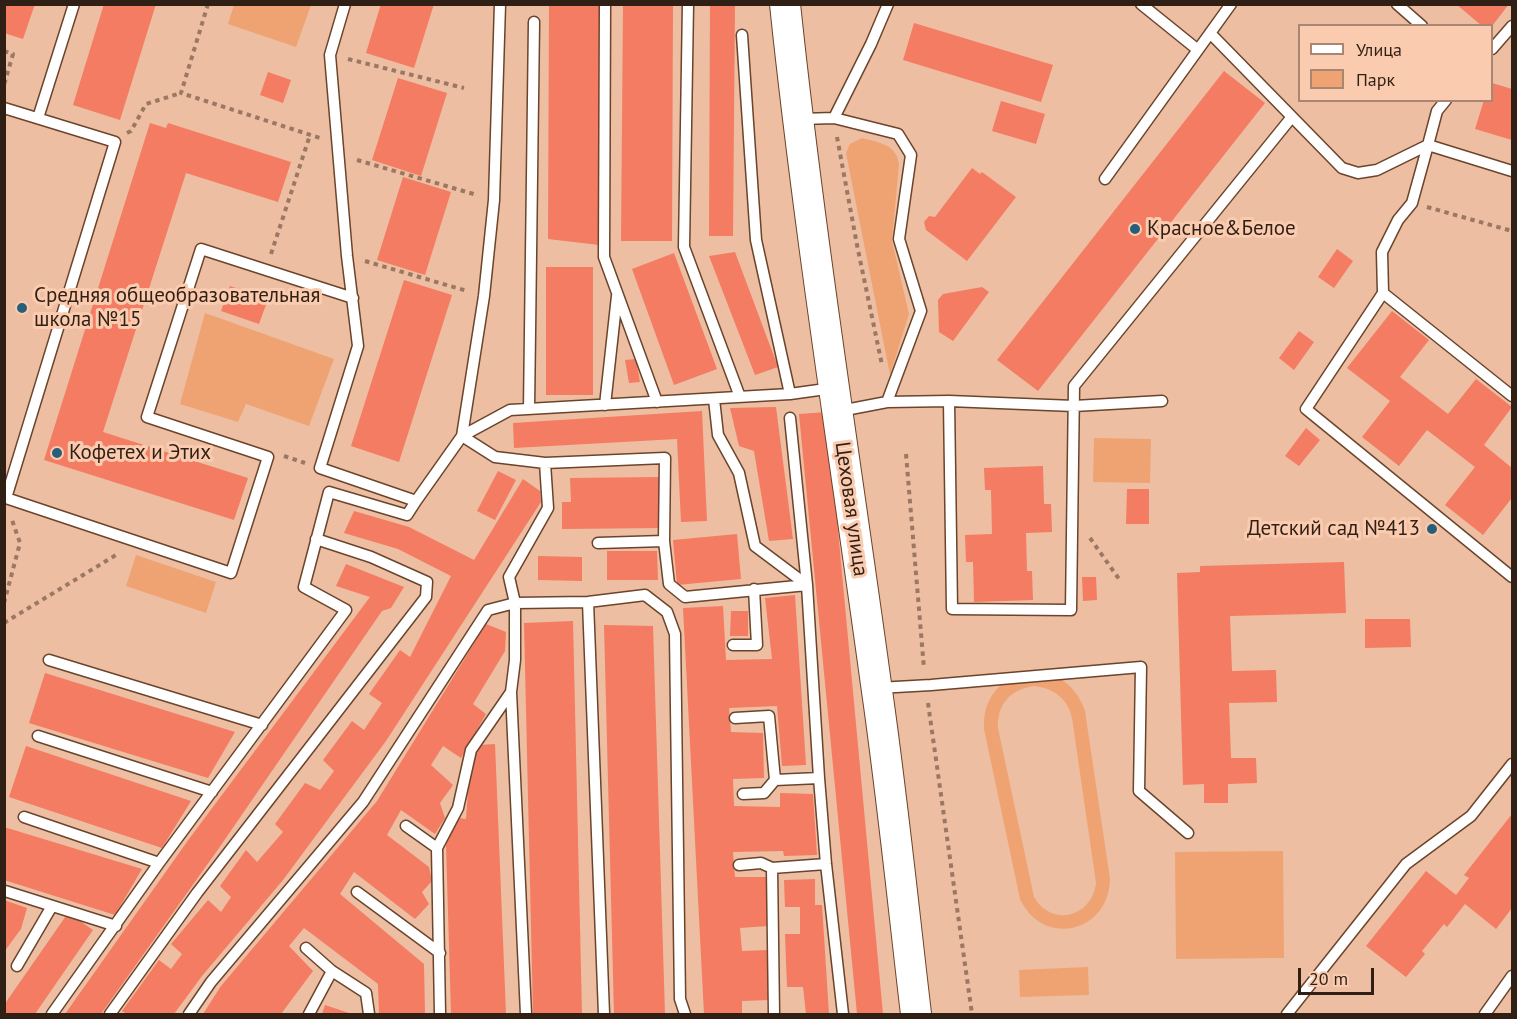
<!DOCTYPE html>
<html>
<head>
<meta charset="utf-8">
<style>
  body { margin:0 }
  #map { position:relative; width:1517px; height:1019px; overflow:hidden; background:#edbea2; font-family:"PT Sans",sans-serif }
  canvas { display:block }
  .frame { position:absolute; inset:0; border:6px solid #301f14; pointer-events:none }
  .legend { position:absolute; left:1298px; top:24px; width:195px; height:78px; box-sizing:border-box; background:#facbaf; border:2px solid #a98671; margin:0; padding:8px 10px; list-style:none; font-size:18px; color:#301f14 }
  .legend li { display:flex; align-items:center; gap:12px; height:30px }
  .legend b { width:30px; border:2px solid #a98671 }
  .scale { position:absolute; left:1298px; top:968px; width:76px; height:27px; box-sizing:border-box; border:3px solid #301f14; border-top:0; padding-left:8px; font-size:18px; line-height:21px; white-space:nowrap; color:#301f14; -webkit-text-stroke:4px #facbaf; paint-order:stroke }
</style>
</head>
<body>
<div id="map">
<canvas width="1517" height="1019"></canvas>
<div class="frame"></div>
<ul class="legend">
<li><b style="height:8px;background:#fff"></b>Улица</li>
<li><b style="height:16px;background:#efa373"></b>Парк</li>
</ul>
<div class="scale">20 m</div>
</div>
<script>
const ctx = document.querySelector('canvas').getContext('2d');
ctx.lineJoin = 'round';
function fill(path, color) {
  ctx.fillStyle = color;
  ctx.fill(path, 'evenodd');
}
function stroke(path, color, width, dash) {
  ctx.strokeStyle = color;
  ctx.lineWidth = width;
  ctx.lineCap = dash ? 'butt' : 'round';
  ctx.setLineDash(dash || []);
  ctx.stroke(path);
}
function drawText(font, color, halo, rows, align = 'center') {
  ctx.font = font + ' "PT Sans",sans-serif';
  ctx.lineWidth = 6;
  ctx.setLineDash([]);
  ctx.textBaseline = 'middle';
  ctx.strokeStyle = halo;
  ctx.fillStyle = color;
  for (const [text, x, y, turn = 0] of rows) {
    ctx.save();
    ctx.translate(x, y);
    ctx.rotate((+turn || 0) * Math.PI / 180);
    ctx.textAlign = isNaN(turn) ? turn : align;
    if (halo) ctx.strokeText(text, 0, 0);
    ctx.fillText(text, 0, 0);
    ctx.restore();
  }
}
const green = new Path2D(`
  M234,5L235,4L311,5L296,47L228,24Z
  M862,138C880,143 896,144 899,164L892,241L909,314L890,375L846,153L850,144Z
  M205,313L334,359L309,426L246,404L238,422L180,404Z
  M1094,438L1151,439L1150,483L1093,482Z
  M136,555L216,582L206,613L126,586Z
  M1059,678C1072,686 1080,696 1085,711L1110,879C1109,933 1043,948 1020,899L984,729C983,710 989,695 1003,683ZM1034,686C1054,688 1068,699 1072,718L1096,883C1092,917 1052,928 1034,897L998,728C997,704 1011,689 1034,686Z
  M1283,851L1284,958L1176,959L1175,852Z
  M1088,967L1089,995L1020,997L1019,970Z`);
const building = new Path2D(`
  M4,4H35L23,39L4,33Z
  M104,4H156L120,120L73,105Z
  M381,4H434L414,68L366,53Z
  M549,4H599V245L548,239Z
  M623,4H673L672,241H621Z
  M710,4H735L733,236H709Z
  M1456,4H1509L1492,26H1482Z
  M914,23L1053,65L1041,102L903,60Z
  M1224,71L1265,103L1038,391L997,360Z
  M268,72L291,80L283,103L260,95Z
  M398,78L447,93L421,176L372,160Z
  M1492,83L1512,89V140L1475,129L1484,100H1492Z
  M1001,101L1045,114L1036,144L992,131Z
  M150,123L166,128L168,123L291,162L278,202L186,173L103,432L248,478L234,520L44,460Z
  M972,168L980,174L982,172L1016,197L967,261L926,230L924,222L929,216L935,217Z
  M403,177L451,192L425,275L377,260Z
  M1337,249L1353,261L1334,288L1318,277Z
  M735,252L778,367L755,375L709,256Z
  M674,253L717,369L674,385L632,269Z
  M546,267H593V395H546Z
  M404,280L452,295L399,462L351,446Z
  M230,286L268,299L259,324L221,311Z
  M982,287L989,292L953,341L939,332L938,300L943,294Z
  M1392,311L1429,340L1400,377L1448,414L1476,379L1512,407L1484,445L1512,468V500L1511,499L1483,535L1445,505L1475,467L1427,430L1399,466L1362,437L1390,401L1347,368Z
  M1299,331L1314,342L1294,370L1279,358Z
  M636,359L640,382L629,383L625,360Z
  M776,407L793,539L769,541L754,451L739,446L730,408Z
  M702,411L707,521L681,522L677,439L514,448L513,423Z
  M827,412L883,1014H857L799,414Z
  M1306,428L1320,440L1299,466L1285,456Z
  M1043,466L1044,504H1051L1052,532L1026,533L1027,571H1032L1033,600L974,602L973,562H966L965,535L992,534L991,490H985L984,468Z
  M498,471L516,480L495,520L477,511Z
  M661,477L662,528L562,529V502H571L570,478Z
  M523,479L540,491L541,502L386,741L283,880L202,976L174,1014H127L122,1011L159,960L171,969L182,954L171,944L208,900L221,912L231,897L220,886L246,850L257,862L283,832L275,824L305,783L320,790L334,771L323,760L352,721L364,730L382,703L369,694L400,650L410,657L451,576L398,549L344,533L354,511L409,527L474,560Z
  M1127,489H1149V524H1126Z
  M737,534L741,579L677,585L673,540Z
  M607,551H657L658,580H607Z
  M538,556L582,557V581L538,580Z
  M1344,562L1346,613L1230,616L1232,671L1276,670L1277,702L1229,703L1231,758H1256L1257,783L1228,784V803H1204V784L1183,785L1177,573L1200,572V566Z
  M346,564L404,587L391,608L382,611L219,848L101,1014H65L189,839L370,597L336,586Z
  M1082,577H1096L1097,600L1083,601Z
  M795,595L806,765L782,766L777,706L729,708L731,732L763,733L764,778L733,779L734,806L780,807V793L813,794L817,855L784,856L783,851L733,852L735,877H768V926L740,928L742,951L768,950L770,1000L742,1001V1014H704L683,608L723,606L726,660L772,659L765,598Z
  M731,611H748V636H730Z
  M1365,619H1410L1411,647L1365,648Z
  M573,621L582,1014H533L524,623Z
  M486,624L506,632L505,651L473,704L486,714L461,758L443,746L431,765L453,785L440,803L445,818L435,834L401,810L387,835L429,867L432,881L422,892L429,904L415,919L354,872L340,894L424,964L425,1014H379L378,984L304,928L289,946L313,971L281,1014H203L221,986L377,801Z
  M604,625L653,626L665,1014H614Z
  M45,673L235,732L208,778L29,723Z
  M495,744L506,1014H451L446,845L458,818L466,819L469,776L478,745Z
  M26,746L191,801L162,848L9,797Z
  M1512,814V908L1496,929L1465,904L1447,927L1444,924L1422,951L1425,954L1406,977L1366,946L1426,871L1456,895L1469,878L1464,875Z
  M4,827L142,869L115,915L4,880Z
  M815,879V905H822L829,1014H806L803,987H787L785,934H800V907H785L784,880Z
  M4,900L27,908L21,929L4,952Z
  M68,913L93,930L35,1014H4V1005Z
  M325,1005L352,1014H322Z`);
const path = new Path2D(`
  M208,4L181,93L320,138
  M4,51L13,54L4,85
  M348,59L464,88
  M127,133L131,131L146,104L181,93
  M837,137L857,245L882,365
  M357,160L477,195
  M1427,207L1512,231
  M271,254L310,135
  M365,261L467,291
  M906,454L924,669
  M284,456L305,463
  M1090,538L1119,579
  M4,603L20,543L12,520
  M4,623L116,555
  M928,703L972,1014`);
const service = new Path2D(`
  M345,4L330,55L347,256L358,346L320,468L416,501
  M605,4L604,257L657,402
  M688,4L684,247L740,397
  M1141,4L1198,50
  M1397,4L1422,26
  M1210,33L1342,168L1358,173L1377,170L1428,145L1412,203L1398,220L1382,252L1383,293
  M742,35L756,240L790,394
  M1492,49L1512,26
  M1446,100L1437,111L1428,145L1512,171
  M4,108L115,142L6,498L231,573L268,457L147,417L201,249L353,298
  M38,118L74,4
  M834,118L871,44L888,4
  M801,119L834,118L898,134L911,155L899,239L921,311L887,402
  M1105,179L1231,4
  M1512,396L1383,293L1306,409L1512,577
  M714,399L718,435L739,473L755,546L807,585L685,597L669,584L664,541L665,458L545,463L495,457L462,436L510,410L790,394L833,388
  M949,401L952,609L1071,610L1074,386L1291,118
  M605,405L617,296
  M529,409L534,22
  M840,411L887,402L949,401L1074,406L1162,401
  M790,418L807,585L819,778L826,864L843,1014
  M598,543L664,541
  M588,602L604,1014
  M733,645H757L754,589
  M49,660L262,725
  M878,688L931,685L1141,667L1139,791L1188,833
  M735,718L769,716L775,780L819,778
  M38,736L212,792
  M743,794L764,793L775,780
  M24,817L159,863
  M406,826L437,848
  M739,865L761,863L772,868
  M5,891L116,926
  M357,892L440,953
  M306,948L332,971L366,993L369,1014
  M17,966L52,906
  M52,1014L159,863L346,610L304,587L329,492L407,515L416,501L462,436L484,296L494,200L500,4
  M110,1014L197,893L426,597L427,582L371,557L316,539
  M189,1014L211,982L363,802L488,610L515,603L588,602L645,595L667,612L675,634L680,999L685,1014
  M309,1014L332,971
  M440,1014L437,848L458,808L471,750L511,692
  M526,1014L511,692L515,660V603L509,577L548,508L545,463
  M774,1014L772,868L826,864
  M1287,1014L1406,864L1471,816L1512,764
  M1485,1014L1512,976`);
const secondary = new Path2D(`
  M785,4C809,232 845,458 876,684C892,794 903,904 916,1014`);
const markers = [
  [1135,229,6,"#275e79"],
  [22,308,6,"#275e79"],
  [57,453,6,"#275e79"],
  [1432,529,6,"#275e79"]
];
const poiNames = [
  ["Красное&Белое",1147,229],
  ["Средняя общеобразовательная",34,296],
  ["школа №15",34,320],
  ["Кофетех и Этих",69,453],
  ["Детский сад №413",1420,529,"right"]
];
const streetNames = [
  ["Цеховая улица",851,509,82]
];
fill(green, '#efa373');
fill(building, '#f37c63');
stroke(service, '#6a442b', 13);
stroke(secondary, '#6a442b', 32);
stroke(path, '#9a7863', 4, [4.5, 4.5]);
stroke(service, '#fff', 10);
stroke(secondary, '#fff', 30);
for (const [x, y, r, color] of markers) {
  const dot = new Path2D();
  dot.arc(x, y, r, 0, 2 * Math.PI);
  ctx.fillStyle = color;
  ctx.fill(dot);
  stroke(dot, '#facbaf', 2);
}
drawText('21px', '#301f14', '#facbaf', poiNames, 'left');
drawText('21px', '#301f14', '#facbaf', streetNames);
</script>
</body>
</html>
